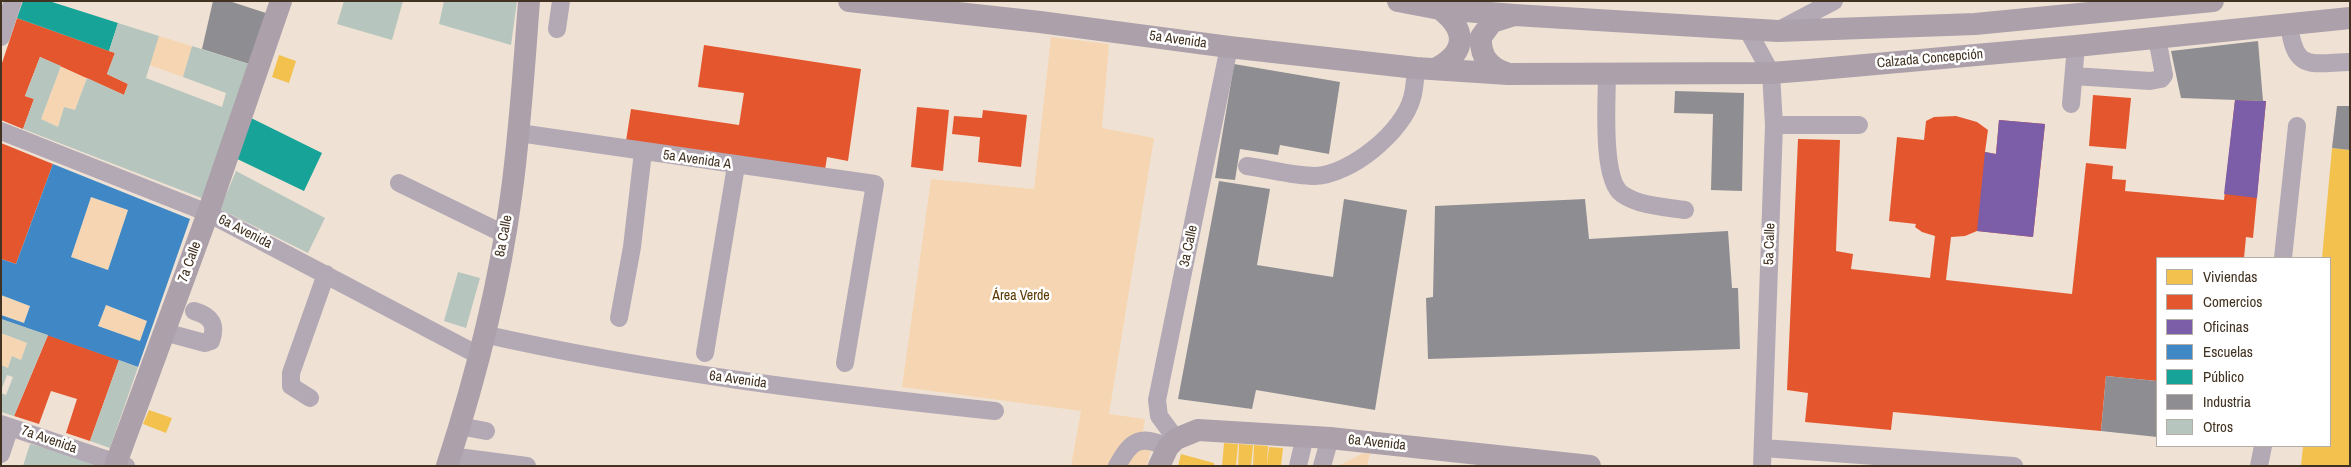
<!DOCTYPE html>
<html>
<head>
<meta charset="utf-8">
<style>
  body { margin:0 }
  #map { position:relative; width:2351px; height:467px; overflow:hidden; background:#efe2d4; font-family:"Archivo Narrow",sans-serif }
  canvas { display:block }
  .frame { position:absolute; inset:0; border:2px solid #423221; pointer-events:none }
  .legend { position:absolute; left:2156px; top:257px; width:175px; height:190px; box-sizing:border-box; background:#fff; border:1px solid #b3ada6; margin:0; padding:6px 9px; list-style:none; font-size:15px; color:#423221 }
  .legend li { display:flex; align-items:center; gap:10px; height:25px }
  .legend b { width:25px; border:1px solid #b3ada6 }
</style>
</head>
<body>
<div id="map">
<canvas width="2351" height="467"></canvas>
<div class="frame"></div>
<ul class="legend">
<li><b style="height:14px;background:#f2c14e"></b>Viviendas</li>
<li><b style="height:14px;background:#e4572e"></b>Comercios</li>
<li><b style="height:14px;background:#7b5ea7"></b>Oficinas</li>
<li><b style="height:14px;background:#3f88c5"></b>Escuelas</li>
<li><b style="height:14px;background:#17a398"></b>Público</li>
<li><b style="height:14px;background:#8d8d92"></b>Industria</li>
<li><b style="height:14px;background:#b6c5bd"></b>Otros</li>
</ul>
</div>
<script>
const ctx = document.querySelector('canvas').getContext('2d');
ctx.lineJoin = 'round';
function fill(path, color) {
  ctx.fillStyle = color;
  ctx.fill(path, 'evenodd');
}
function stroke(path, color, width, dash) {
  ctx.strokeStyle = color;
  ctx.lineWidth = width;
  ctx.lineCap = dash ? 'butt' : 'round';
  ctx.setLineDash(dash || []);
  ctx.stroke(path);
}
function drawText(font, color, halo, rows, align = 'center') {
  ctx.font = font + ' "Archivo Narrow",sans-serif';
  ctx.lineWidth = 5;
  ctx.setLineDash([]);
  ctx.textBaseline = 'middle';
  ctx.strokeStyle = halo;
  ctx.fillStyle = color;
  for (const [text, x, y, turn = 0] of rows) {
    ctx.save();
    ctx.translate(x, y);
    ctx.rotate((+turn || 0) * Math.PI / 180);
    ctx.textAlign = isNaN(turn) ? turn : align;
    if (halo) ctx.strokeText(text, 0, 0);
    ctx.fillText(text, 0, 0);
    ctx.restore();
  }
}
const green = new Path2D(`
  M159,36L192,46L183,77L149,65Z
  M1051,37L1109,44L1102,128L1154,138L1109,414L1145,419L1143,432L1155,433L1147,466H1071L1081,411L902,387L931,179L1034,189Z
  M61,66L87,78L75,110L64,107L58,127L41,119Z
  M91,197L128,210L108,270L71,257Z
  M1,295L30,306L24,323L1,315Z
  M106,305L147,321L140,341L98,326Z
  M1,333L27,343L21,360L12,356L8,368L1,365Z
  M1371,449L1367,466H1338Z`);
const homes = new Path2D(`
  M279,55L296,61L289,83L272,77Z
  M2332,148L2350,150V466H2301L2303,446H2330V258H2322Z
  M149,410L172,418L166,433L143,424Z
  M1224,443L1238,444L1236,466H1222Z
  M1239,444L1253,445L1251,466H1238Z
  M1254,445L1268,446L1267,466H1253Z
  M1269,447L1283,448L1281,466H1267Z
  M1181,454L1214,463V466H1178Z`);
const shops = new Path2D(`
  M17,18L115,53L107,74L128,84L124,95L40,57L25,96L34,99L23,129L1,120V66Z
  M704,45L861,69L848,161L827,157L825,170L626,141L631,109L739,125L744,93L698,87Z
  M2093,95L2131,98L2126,149L2089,146Z
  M2235,100L2266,101L2253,238L2246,237L2244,258H2157V381L2106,376L2101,431L1893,412L1891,430L1805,422L1808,393L1787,390L1798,139L1840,140L1836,251L1853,254L1851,269L1930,278L1935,236L1922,232L1915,227L1916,224L1889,221L1897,137L1924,140L1926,121L1934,117L1956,116L1977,122L1988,130L1985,152L1996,154L1999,120L2045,124L2033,237L1977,231L1965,236L1951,237L1946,280L2072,294L2086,163L2113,166L2112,179L2126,180L2125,191L2224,200Z
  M917,107L949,110L943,171L911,167Z
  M983,110L1027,115L1021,167L978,162L980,137L952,134L954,116L982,118Z
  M1,143L53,164L16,264L1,259Z
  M48,335L119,360L90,441L66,433L77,399L51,391L39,424L14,416Z`);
const offices = new Path2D(`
  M2235,100L2266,101L2257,198L2224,194Z
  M1999,120L2045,124L2033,237L1977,231L1985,152L1996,154Z`);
const schools = new Path2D(`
  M53,164L190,219L138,367L1,319V315L24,323L30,306L1,295V259L16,264ZM91,197L128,210L108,270L71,257ZM106,305L147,321L140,341L98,326Z`);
const public = new Path2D(`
  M23,1H49L118,23L109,51L17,18Z
  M249,117L322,153L304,191L231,156Z`);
const industry = new Path2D(`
  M213,1H229L266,13L249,64L202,49Z
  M2258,41L2263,101L2181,98L2171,51Z
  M1234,64L1340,82L1329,154L1280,145L1278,155L1240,149L1235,180L1215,178Z
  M1675,91L1744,93L1742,191L1711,190L1713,114L1674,113Z
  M2337,106H2350V150L2332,148Z
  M1219,181L1270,189L1257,265L1333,277L1344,199L1407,210L1375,410L1256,390L1252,409L1178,399Z
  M1585,199L1589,239L1728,231L1732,288H1738L1740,349L1428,359L1426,298L1433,297L1435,206Z
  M2106,376L2157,381V437L2101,431Z`);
const building = new Path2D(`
  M344,1H403L392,40L337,24Z
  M444,1H517L511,45L439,24Z
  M118,23L159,36L146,78L222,107L226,93L183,77L192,46L249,64L204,199L23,129L34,99L25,96L40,57L61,66L41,119L58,127L64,107L75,110L87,78L124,95L128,84L107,74L115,53L109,51Z
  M236,171L325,218L308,253L220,209Z
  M458,272L480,278L466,328L444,321Z
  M1,319L48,335L14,416L1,412V393L6,395L13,377L7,375L1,391V365L8,368L12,356L21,360L27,343L1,333Z
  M119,360L138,367L110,448L90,441Z
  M30,444L100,463L99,466H23Z`);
const minor = new Path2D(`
  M2289,24C2295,72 2310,63 2350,62
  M557,29L561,1
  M1747,29L1771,73L1774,125L1762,466
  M1781,29L1834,1
  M1,37L13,1
  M1607,73C1607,99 1601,179 1622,194C1639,206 1665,207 1685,210
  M2074,76L2150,81L2161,79L2164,75L2157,38
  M2071,104L2076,46
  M1774,125H1859
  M1,131L208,213L478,355
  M519,133L875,184L845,363
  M1247,166C1269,169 1293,176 1315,176C1350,175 1403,132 1412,98C1415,88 1415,78 1416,68
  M399,183L504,234
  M2283,258L2297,126
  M619,318L632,247L643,152
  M164,332L205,343L211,341C217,324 211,316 194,311
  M483,334C652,372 824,393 995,411
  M705,353L736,166
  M310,398L291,386V373L326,274
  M1,424L126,466
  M459,426L486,431
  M1176,439L1159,416L1157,400L1229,47
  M1763,448L2014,466
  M1,454L10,427
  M450,456L527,466
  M1117,466C1132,439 1140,435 1168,447
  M1298,466L1305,436
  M1322,466L1330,438
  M2259,466L2263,446`);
const major = new Path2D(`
  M849,1L1040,22L1229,47L1416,68L1508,74L1771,73L1809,70L2076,46L2350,18
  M1398,1L1440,9L1515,15L1778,31L1975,24L2213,1
  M1437,68C1468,51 1466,29 1440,9
  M1506,73C1488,67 1480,55 1481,37L1492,22L1511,16
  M115,466L208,213L281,1
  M447,466C475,380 499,286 511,197C520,132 524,67 529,1
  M1159,466L1168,447L1176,439L1198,430L1330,438L1590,466`);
const streetNames = [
  ["5a Avenida",1178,40,8],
  ["Calzada Concepción",1930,59,-5],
  ["5a Avenida A",697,160,8],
  ["6a Avenida",245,232,27],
  ["8a Calle",504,236,-79],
  ["5a Calle",1770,244,-88],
  ["3a Calle",1189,246,-78],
  ["7a Calle",190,262,-70],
  ["6a Avenida",738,380,8],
  ["7a Avenida",49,440,19],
  ["6a Avenida",1377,443,6]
];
const parkNames = [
  ["Área Verde",1021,296]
];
fill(green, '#f6d6b2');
fill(homes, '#f2c14e');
fill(shops, '#e4572e');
fill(offices, '#7b5ea7');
fill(schools, '#3f88c5');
fill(public, '#17a398');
fill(industry, '#8d8d92');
fill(building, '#b6c5bd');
stroke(minor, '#b3a9b5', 18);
stroke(major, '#aca0ab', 22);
drawText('14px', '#423221', '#fff', streetNames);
drawText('14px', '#5c3803', '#fff', parkNames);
</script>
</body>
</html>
